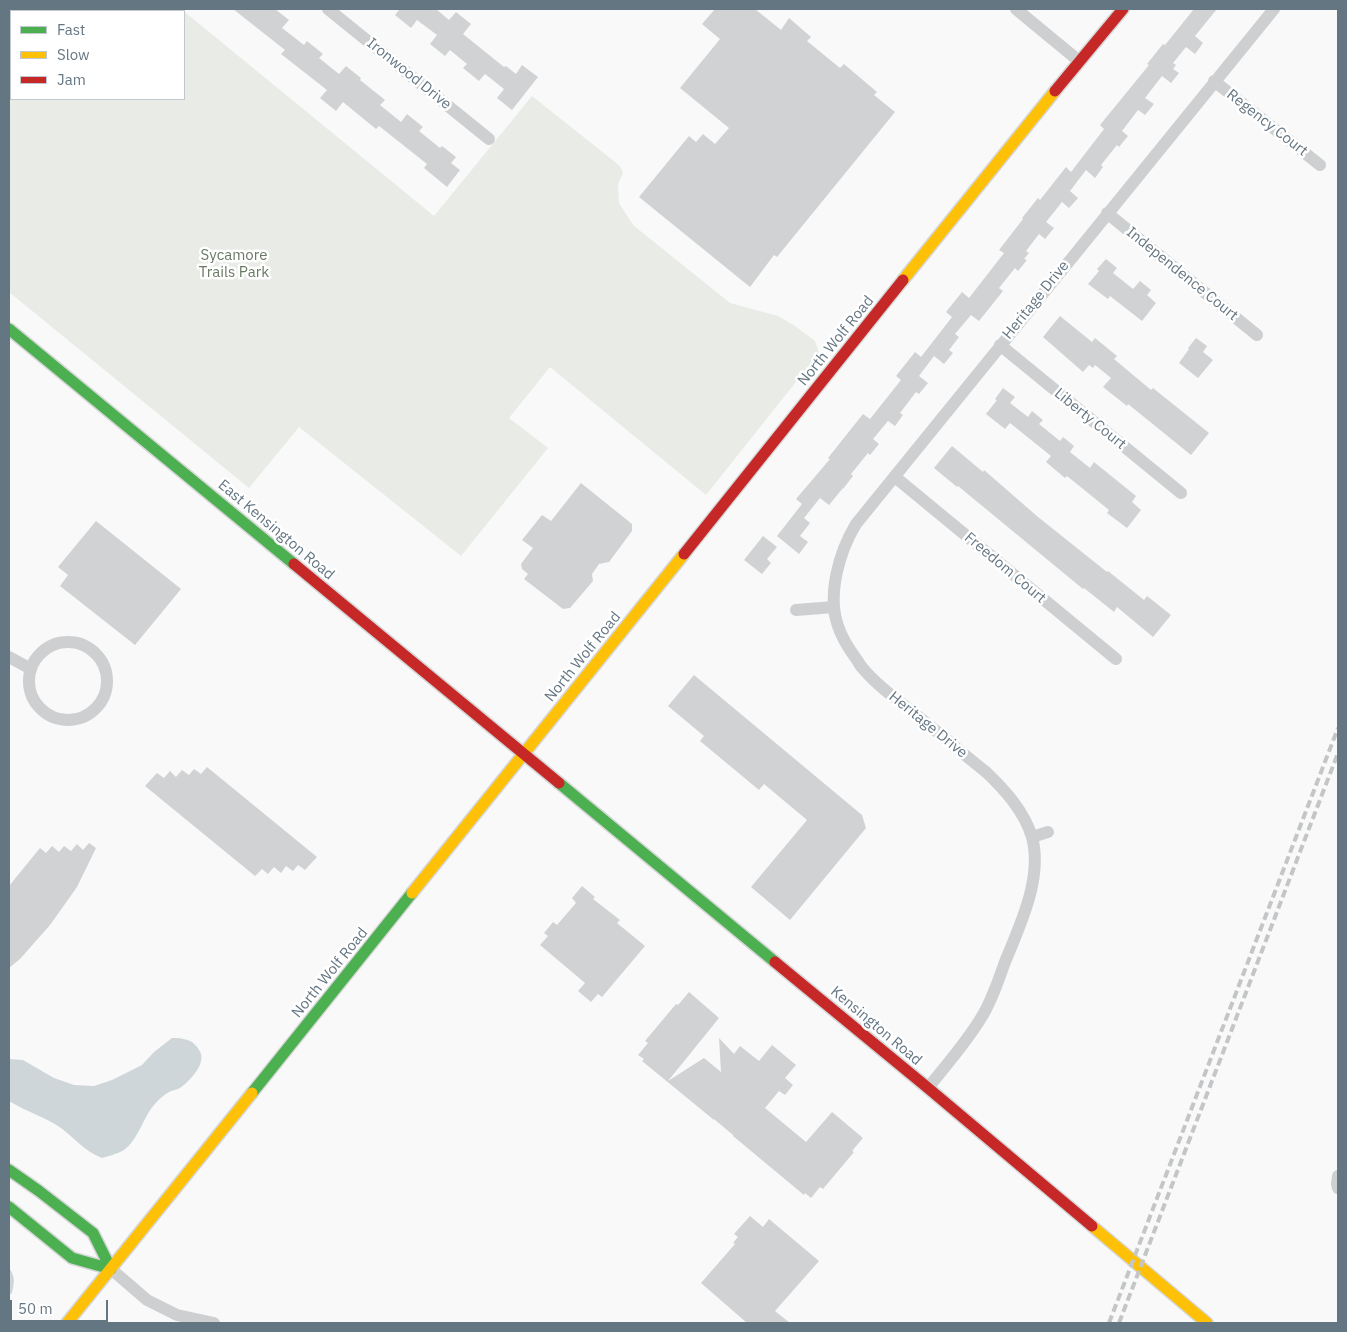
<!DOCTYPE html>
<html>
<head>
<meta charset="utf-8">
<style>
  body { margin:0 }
  #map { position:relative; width:1347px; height:1332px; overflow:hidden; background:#f9f9f9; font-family:"IBM Plex Sans",sans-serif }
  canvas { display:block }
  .frame { position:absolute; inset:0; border:10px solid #657683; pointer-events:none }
  .legend { position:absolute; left:10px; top:10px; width:175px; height:90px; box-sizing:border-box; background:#fff; border:1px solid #c1c8cd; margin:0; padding:6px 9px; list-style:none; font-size:15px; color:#657683 }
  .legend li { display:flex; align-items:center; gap:10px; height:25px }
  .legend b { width:25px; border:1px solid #c1c8cd }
  .scale { position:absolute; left:10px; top:1300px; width:98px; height:22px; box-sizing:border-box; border:2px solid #657683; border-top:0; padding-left:6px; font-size:15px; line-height:18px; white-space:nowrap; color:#657683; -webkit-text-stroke:4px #fff; paint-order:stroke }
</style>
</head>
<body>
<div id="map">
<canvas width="1347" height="1332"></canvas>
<div class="frame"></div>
<ul class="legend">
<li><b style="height:6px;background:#4caf50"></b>Fast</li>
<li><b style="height:6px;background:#ffc107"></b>Slow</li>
<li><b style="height:6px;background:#c62828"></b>Jam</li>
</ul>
<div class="scale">50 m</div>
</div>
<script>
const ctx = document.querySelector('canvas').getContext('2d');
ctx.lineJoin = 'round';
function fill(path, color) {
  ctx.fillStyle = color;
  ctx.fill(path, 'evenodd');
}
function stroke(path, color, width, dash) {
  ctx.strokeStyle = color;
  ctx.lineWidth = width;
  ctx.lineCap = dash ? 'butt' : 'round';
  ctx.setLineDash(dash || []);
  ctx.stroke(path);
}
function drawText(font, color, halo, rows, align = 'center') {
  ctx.font = font + ' "IBM Plex Sans",sans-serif';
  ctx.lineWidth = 5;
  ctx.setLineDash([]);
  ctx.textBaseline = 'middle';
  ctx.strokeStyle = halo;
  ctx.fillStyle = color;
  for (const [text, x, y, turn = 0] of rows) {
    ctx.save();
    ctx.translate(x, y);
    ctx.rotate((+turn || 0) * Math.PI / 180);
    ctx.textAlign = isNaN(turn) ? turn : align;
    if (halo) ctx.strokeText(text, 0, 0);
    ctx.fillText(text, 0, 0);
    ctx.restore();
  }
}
const green = new Path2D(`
  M9,9H181L434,216L532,96L620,166L623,173L618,184L619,203L633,225L730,303L778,316L795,326L815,341L819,353L706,495L550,367L509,418L548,448L461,556L299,427L249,488L9,292ZM11,11H184V99H11Z`);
const water = new Path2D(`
  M172,1038C183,1038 193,1039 199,1050C208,1062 190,1081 180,1088C176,1090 173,1090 169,1092C164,1095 158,1100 154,1105C143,1118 138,1140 124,1150C117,1154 109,1156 102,1158C83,1150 77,1140 61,1128C45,1117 25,1111 9,1101V1059L23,1060L54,1078L74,1085L94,1086L112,1080L142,1065L154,1052Z
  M9,1268C16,1277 14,1283 12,1293L9,1295Z`);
const building = new Path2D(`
  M233,9H275L289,20L282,28L304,45L307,41L323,54L319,58L339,74L346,66L361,78L360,80L385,100L380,105L401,122L407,114L423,127L419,131L440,148L442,146L456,157L451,163L460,170L447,187L424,168L427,164L379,126L376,129L343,102L336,111L320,98L327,90L281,54L285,50Z
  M400,9H436L449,20L456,12L471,24L463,34L504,67L506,66L516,74L522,65L538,77L512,110L497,98L504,89L485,74L479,81L463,68L467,64L450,50L445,56L430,44L437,35L417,20L411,28L395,15Z
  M715,9H755L781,30L789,18L811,37L807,41L840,68L844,64L877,92L874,95L895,112L777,257L774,255L750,287L639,197L689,136L696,142L703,134L715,144L729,128L680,88L720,39L702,24Z
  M1194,9H1217L1195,36L1203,43L1195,54L1186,47L1173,63L1176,65L1173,69L1179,73L1171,83L1162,76L1145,98L1154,104L1145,115L1138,110L1122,131L1128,136L1119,147L1117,145L1101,165L1103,167L1095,178L1086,170L1070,191L1078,198L1069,208L1062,202L1046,222L1054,228L1045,239L1039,234L1026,251L1029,253L1024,259L1027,260L1018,271L1015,268L999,288L1003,291L979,321L971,315L955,334L959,337L949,350L953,353L944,364L934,356L919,376L928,383L919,394L916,392L900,413L903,415L895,426L888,421L873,439L879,444L870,455L868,453L851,474L853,476L843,489V488L829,505L820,498L804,518L810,523L800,536L808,542L799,554L777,536L802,504L796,499L830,459L828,458L863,414L870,419L901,380L896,376L915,352L921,357L952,317L946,312L962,292L969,298L1004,253L999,250L1023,219L1022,218L1038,198L1040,200L1066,167L1071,172L1104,129L1100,125L1149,65L1147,64L1163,44L1165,45Z
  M1106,259L1117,268L1113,273L1133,289L1140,281L1151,290L1147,295L1156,303L1142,321L1110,296L1108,299L1088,284L1099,271L1097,269Z
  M1060,316L1092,342L1095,338L1117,356L1114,359L1151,390L1153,388L1209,433L1191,455L1128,404L1127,406L1103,387L1111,378L1095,365L1093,368L1089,365L1083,372L1043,337Z
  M1196,338L1207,346L1203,352L1213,360L1198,378L1179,363L1189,349L1188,348Z
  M1003,388L1015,397L1010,403L1028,417L1032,411L1043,420L1039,424L1060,441L1063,437L1074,446L1070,452L1090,468L1094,462L1136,496L1132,502L1141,510L1127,528L1107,513L1109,510L1067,476L1065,478L1046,462L1051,456L1010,423L1005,429L986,414L997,400L995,399Z
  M952,446L983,472L984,470L1038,517L1107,572L1108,571L1144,600L1147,596L1171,615L1153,637L1117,607L1114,612L1084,588L1083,589L958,486L957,487L934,468Z
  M581,483L632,524V531L609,562L599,564L592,574L593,581L570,608L563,609L524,579L528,574L522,569L521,564L533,548L522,540L542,515L551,521Z
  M96,521L181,589L135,645L60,586L68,575L58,567Z
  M763,536L777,547L767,559L771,563L762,574L744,560Z
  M694,675L862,815L866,828L790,920L751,887L807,820L764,784L759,790L700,741L704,736L668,706Z
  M207,767L317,857L305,870L298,865L293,871L286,866L281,873L274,867L268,874L262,869L255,876L145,786L157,773L164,778L170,771L176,777L182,770L189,775L194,769L201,774Z
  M89,843L96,848L77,887L50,925L20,959L9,968V886L40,848L46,853L52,846L59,852L64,846L71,851L77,844L83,850Z
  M582,886L595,897L593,899L620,920L617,923L645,946L602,997L598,994L591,1002L578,991L585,983L540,945L548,936L544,933L553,922L557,925L576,903L572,898Z
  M689,992L719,1018L668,1081L704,1058L721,1072L719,1038L734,1054L740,1046L759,1061L772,1045L796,1065L785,1078L793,1085L785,1095L779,1091L765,1108L806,1142L832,1112L863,1138L852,1151L854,1152L823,1189L820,1187L811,1198L805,1193L804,1195L733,1136V1135L714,1119V1120L642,1061L644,1059L638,1055L648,1043L645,1041L676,1004L678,1005Z
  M750,1216L763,1227L769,1219L819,1261L775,1311L790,1323H747L701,1283L735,1244L733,1243L738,1237L734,1234Z`);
const street = new Path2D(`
  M328,9L489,139
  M1016,9L1079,61
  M1214,81L1320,165
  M1107,213L1257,335
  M1000,345L1181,493
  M895,477L1116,659
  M796,610L834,607
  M29 681a39 39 0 1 1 78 0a39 39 0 1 1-78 0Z
  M9,657L31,669
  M1032,837L1048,832
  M928,1088C946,1065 966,1043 981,1018C992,1001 998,981 1005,962C1020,925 1043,878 1032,837C1024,811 1005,790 986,772C962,753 939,733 915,714C899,701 880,688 866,672C862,668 859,664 857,660C849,649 842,639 838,626C827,595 839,552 856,524L1274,9
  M1338,1176L1337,1184L1338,1188
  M111,1269L147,1300L177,1315L214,1323`);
const fast = new Path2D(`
  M9,329L294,564
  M559,783L775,962
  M252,1093L412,893
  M9,1170L39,1191L93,1233L111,1269
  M9,1207L72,1258L111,1269`);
const slow = new Path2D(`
  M903,280L1055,91
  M412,893L684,554
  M1092,1226L1207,1323
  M67,1323L252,1093`);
const jam = new Path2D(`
  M1055,91L1123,9
  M684,554L903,280
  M294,564L559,783
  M775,962L928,1088L1092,1226`);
const rail = new Path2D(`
  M1109,1323L1338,728
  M1119,1323L1338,753`);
const streetNames = [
  ["Ironwood Drive",409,74,39],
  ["Regency Court",1267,123,38],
  ["Independence Court",1182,274,39],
  ["Heritage Drive",1036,300,-51],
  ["North Wolf Road",836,341,-51],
  ["Liberty Court",1090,419,39],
  ["East Kensington Road",276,530,40],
  ["Freedom Court",1005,568,40],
  ["North Wolf Road",583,657,-51],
  ["Heritage Drive",928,725,39],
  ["North Wolf Road",330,973,-51],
  ["Kensington Road",876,1026,40]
];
const parkNames = [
  ["Sycamore",234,256],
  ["Trails Park",234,273]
];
fill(green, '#e8ebe6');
fill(water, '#ced6d9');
fill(building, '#d0d2d3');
stroke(fast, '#d5d6d7', 14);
stroke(slow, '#d5d6d7', 14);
stroke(jam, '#d5d6d7', 14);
stroke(street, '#cecfd0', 12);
stroke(fast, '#4caf50', 11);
stroke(slow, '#ffc107', 11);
stroke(jam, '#c62828', 11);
stroke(rail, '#c3c5c6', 4, [8, 4]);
drawText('15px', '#657683', '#fff', streetNames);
drawText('15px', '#687a64', '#fff', parkNames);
</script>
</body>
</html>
